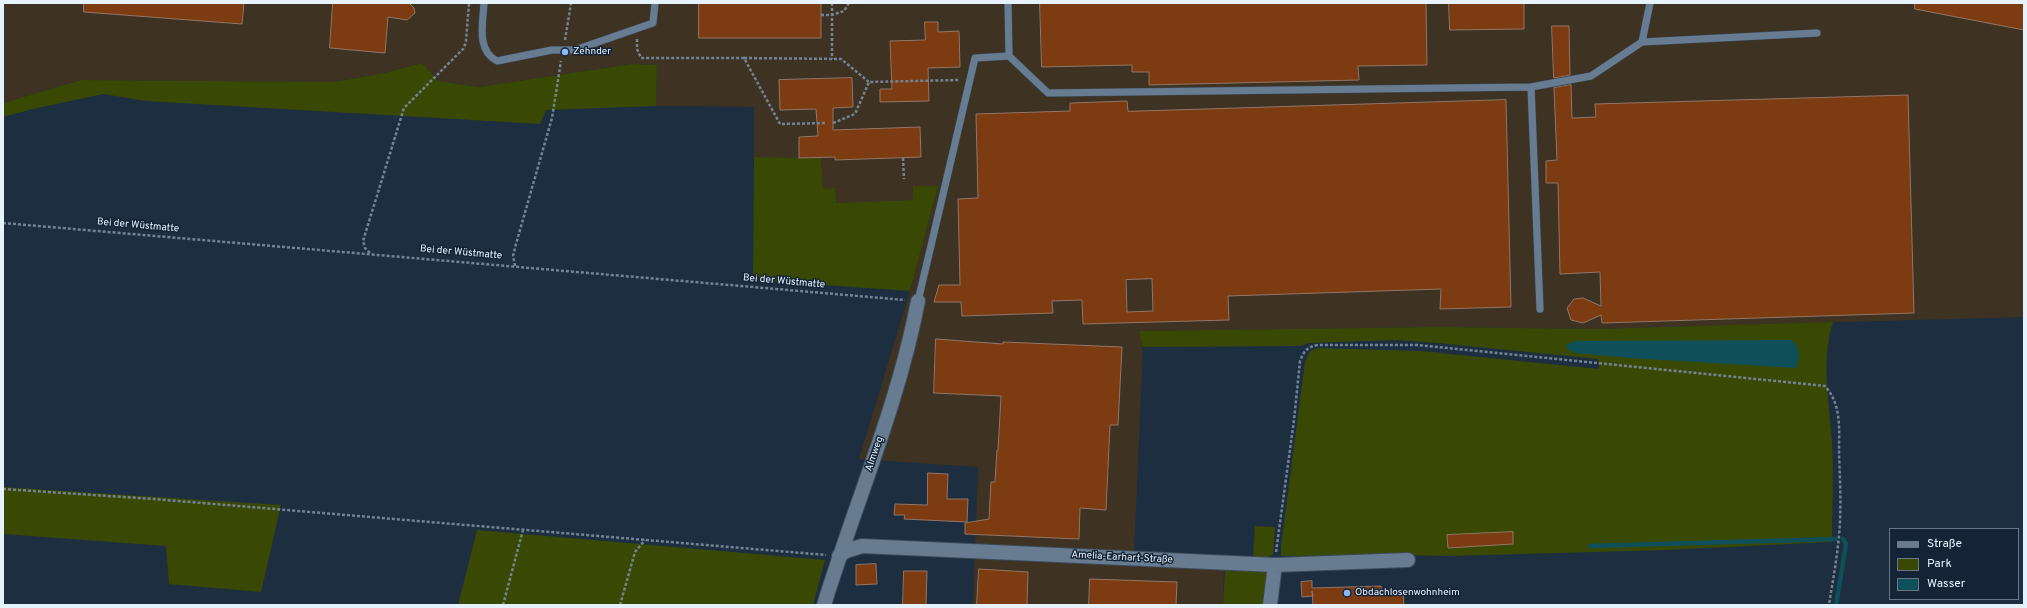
<!DOCTYPE html>
<html>
<head>
<meta charset="utf-8">
<style>
  body { margin:0 }
  #map { position:relative; width:2027px; height:608px; overflow:hidden; background:#1d2e41; font-family:Overpass,sans-serif }
  canvas { display:block }
  .frame { position:absolute; inset:0; border:4px solid #e7f2ff; pointer-events:none }
  .legend { position:absolute; left:1889px; top:528px; width:130px; height:72px; box-sizing:border-box; background:#142436; border:1px solid #687686; margin:0; padding:5px 7px; list-style:none; font-size:12px; color:#e7f2ff }
  .legend li { display:flex; align-items:center; gap:8px; height:20px }
  .legend b { width:20px; border:1px solid #687686 }
</style>
</head>
<body>
<div id="map">
<canvas width="2027" height="608"></canvas>
<div class="frame"></div>
<ul class="legend">
<li><b style="height:5px;background:#687c91"></b>Straße</li>
<li><b style="height:11px;background:#394904"></b>Park</li>
<li><b style="height:11px;background:#0e4f59"></b>Wasser</li>
</ul>
</div>
<script>
const ctx = document.querySelector('canvas').getContext('2d');
ctx.lineJoin = 'round';
function fill(path, color) {
  ctx.fillStyle = color;
  ctx.fill(path, 'evenodd');
}
function stroke(path, color, width, dash) {
  ctx.strokeStyle = color;
  ctx.lineWidth = width;
  ctx.lineCap = dash ? 'butt' : 'round';
  ctx.setLineDash(dash || []);
  ctx.stroke(path);
}
function drawText(font, color, halo, rows, align = 'center') {
  ctx.font = font + ' Overpass,sans-serif';
  ctx.lineWidth = 3;
  ctx.setLineDash([]);
  ctx.textBaseline = 'middle';
  ctx.strokeStyle = halo;
  ctx.fillStyle = color;
  for (const [text, x, y, turn = 0] of rows) {
    ctx.save();
    ctx.translate(x, y);
    ctx.rotate((+turn || 0) * Math.PI / 180);
    ctx.textAlign = isNaN(turn) ? turn : align;
    if (halo) ctx.strokeText(text, 0, 0);
    ctx.fillText(text, 0, 0);
    ctx.restore();
  }
}
const industrial = new Path2D(`
  M3,3H2024V317L1595,329L1439,327L1140,331L1143,347L1134,554L1224,559L1223,605H973L978,467L859,459L910,291L938,186L913,200L835,203L823,189L821,158L754,157V107L656,106L657,65L632,64L479,87L438,81L422,63L385,73L334,82L81,80L3,103Z`);
const green = new Path2D(`
  M422,63L438,81L479,87L632,64L657,65L656,106L546,110L540,124L146,101L103,94L33,109L3,117V103L81,80L334,82L385,73Z
  M754,157L821,158L823,189L835,188L836,203L913,200V186H938L910,291L753,280Z
  M1833,322C1820,363 1830,403 1832,444C1834,477 1832,510 1832,542L1666,550L1449,556L1403,555L1281,556V547L1305,362L1310,351L1318,348L1420,351L1599,369L1598,359L1438,343L1397,340L1308,343L1301,346L1143,347L1139,331L1439,327L1595,329Z
  M3,487L281,505L261,592L169,584L166,546L3,534Z
  M1255,526L1275,527L1273,554L1267,558H1253Z
  M477,530L825,560L813,605H458Z
  M1225,570L1269,572L1264,605H1223Z`);
const water = new Path2D(`
  M1791,340C1801,348 1800,356 1796,368L1630,358L1576,353L1567,349V344L1576,341Z`);
const stream = new Path2D(`
  M1590,546L1835,539
  M1836,605L1846,544L1843,539`);
const building = new Path2D(`
  M84,3H244L242,24L84,12Z
  M333,3H409L414,8L415,13L407,20L388,17L385,53L330,48Z
  M699,3H821V38H699Z
  M1040,3H1426L1427,65L1358,66L1359,80L1149,85V72H1132V65L1042,67Z
  M1449,3H1524V29L1450,30Z
  M1915,3H2024V30L1915,9Z
  M925,22H938V32L959,31L960,67L928,68L929,101L880,102V89H892L890,41L925,40Z
  M1552,26H1569L1570,75L1554,78Z
  M852,78L853,107L833,108V130L920,127L921,157L835,160V157L799,158V137L818,136L816,109L780,110L779,80Z
  M1571,85L1572,118L1596,117L1595,104L1908,95L1914,313L1602,323L1601,315L1583,323L1571,320L1567,308L1574,299L1583,298L1601,306L1600,272L1560,274L1558,183H1546V161L1557,160L1554,88Z
  M1506,100L1511,307L1440,309L1441,289L1228,296L1229,320L1083,324L1082,300L1052,301L1053,313L962,316L961,302H934L939,285H960L958,199L978,198L976,114L1070,111V103L1127,101L1128,111ZM1152,279L1153,311L1127,312L1126,280Z
  M936,339L1003,344V342L1122,347L1118,425H1110L1106,510L1080,508L1079,539L965,534V523L989,519L991,482H995L997,450H998L1001,396L934,393Z
  M928,473L948,474L947,499H968L967,522L904,519L905,515H894L895,504L927,505Z
  M1513,532V544L1448,548L1447,535Z
  M876,564L877,584L856,585V565Z
  M979,569L1028,572L1027,605H977Z
  M904,571H927L926,605H903Z
  M1090,579L1177,582L1176,605H1089Z
  M1312,581V588L1381,586L1382,591L1403,590L1404,605H1313L1312,591L1313,596L1302,597L1301,582Z`);
const path = new Path2D(`
  M832,3V59
  M821,15H832L844,11L849,3
  M637,39V49L641,58H744L780,124L826,123
  M565,40L571,3
  M744,58L841,59L869,82
  M833,123L855,114L869,82L959,80
  M903,158L904,179
  M3,223L905,300
  M370,253L365,248L363,241L404,108L464,48L466,41L469,3
  M515,266L513,256L516,244L552,118L561,61
  M3,489L154,499L826,555
  M1276,552L1294,420L1300,361C1304,351 1307,347 1318,345H1418L1825,386C1842,405 1839,430 1839,453C1840,483 1842,514 1838,545C1836,565 1832,585 1829,605
  M503,605L523,530
  M620,605L635,552L645,540`);
const lane = new Path2D(`
  M484,3C483,23 476,50 497,61L552,50H575L653,23L655,3
  M1008,3L1009,56L1048,93L1531,87L1591,76L1642,42
  M1650,3L1642,42L1817,33
  M1531,87L1540,309
  M918,301L975,58L1009,56`);
const street = new Path2D(`
  M839,556L846,551L862,546L1275,565L1408,560
  M824,605C855,504 898,406 918,301
  M1270,605L1275,565`);
const markers = [
  [565,52,4,"#8db9fc"],
  [1347,593,4,"#8db9fc"]
];
const poiNames = [
  ["Zehnder",573,52],
  ["Obdachlosenwohnheim",1355,593]
];
const streetNames = [
  ["Bei der Wüstmatte",138,226,5],
  ["Bei der Wüstmatte",461,253,5],
  ["Bei der Wüstmatte",784,282,5],
  ["Almweg",875,454,-71],
  ["Amelia-Earhart-Straße",1122,558,3]
];
fill(industrial, '#3e3223');
fill(green, '#394904');
fill(water, '#0e4f59');
stroke(stream, '#0e4f59', 4.5);
fill(building, '#7d3b11');
stroke(building, '#917667', 1);
stroke(lane, '#3c4b5b', 8);
stroke(street, '#3c4b5b', 16);
stroke(path, '#748393', 2.5, [3, 2]);
stroke(lane, '#687c91', 7);
stroke(street, '#687c91', 14);
for (const [x, y, r, color] of markers) {
  const dot = new Path2D();
  dot.arc(x, y, r, 0, 2 * Math.PI);
  ctx.fillStyle = color;
  ctx.fill(dot);
  stroke(dot, '#142436', 1.5);
}
drawText('10px', '#e7f2ff', '#142436', poiNames, 'left');
drawText('10px', '#e7f2ff', '#142436', streetNames);
</script>
</body>
</html>
